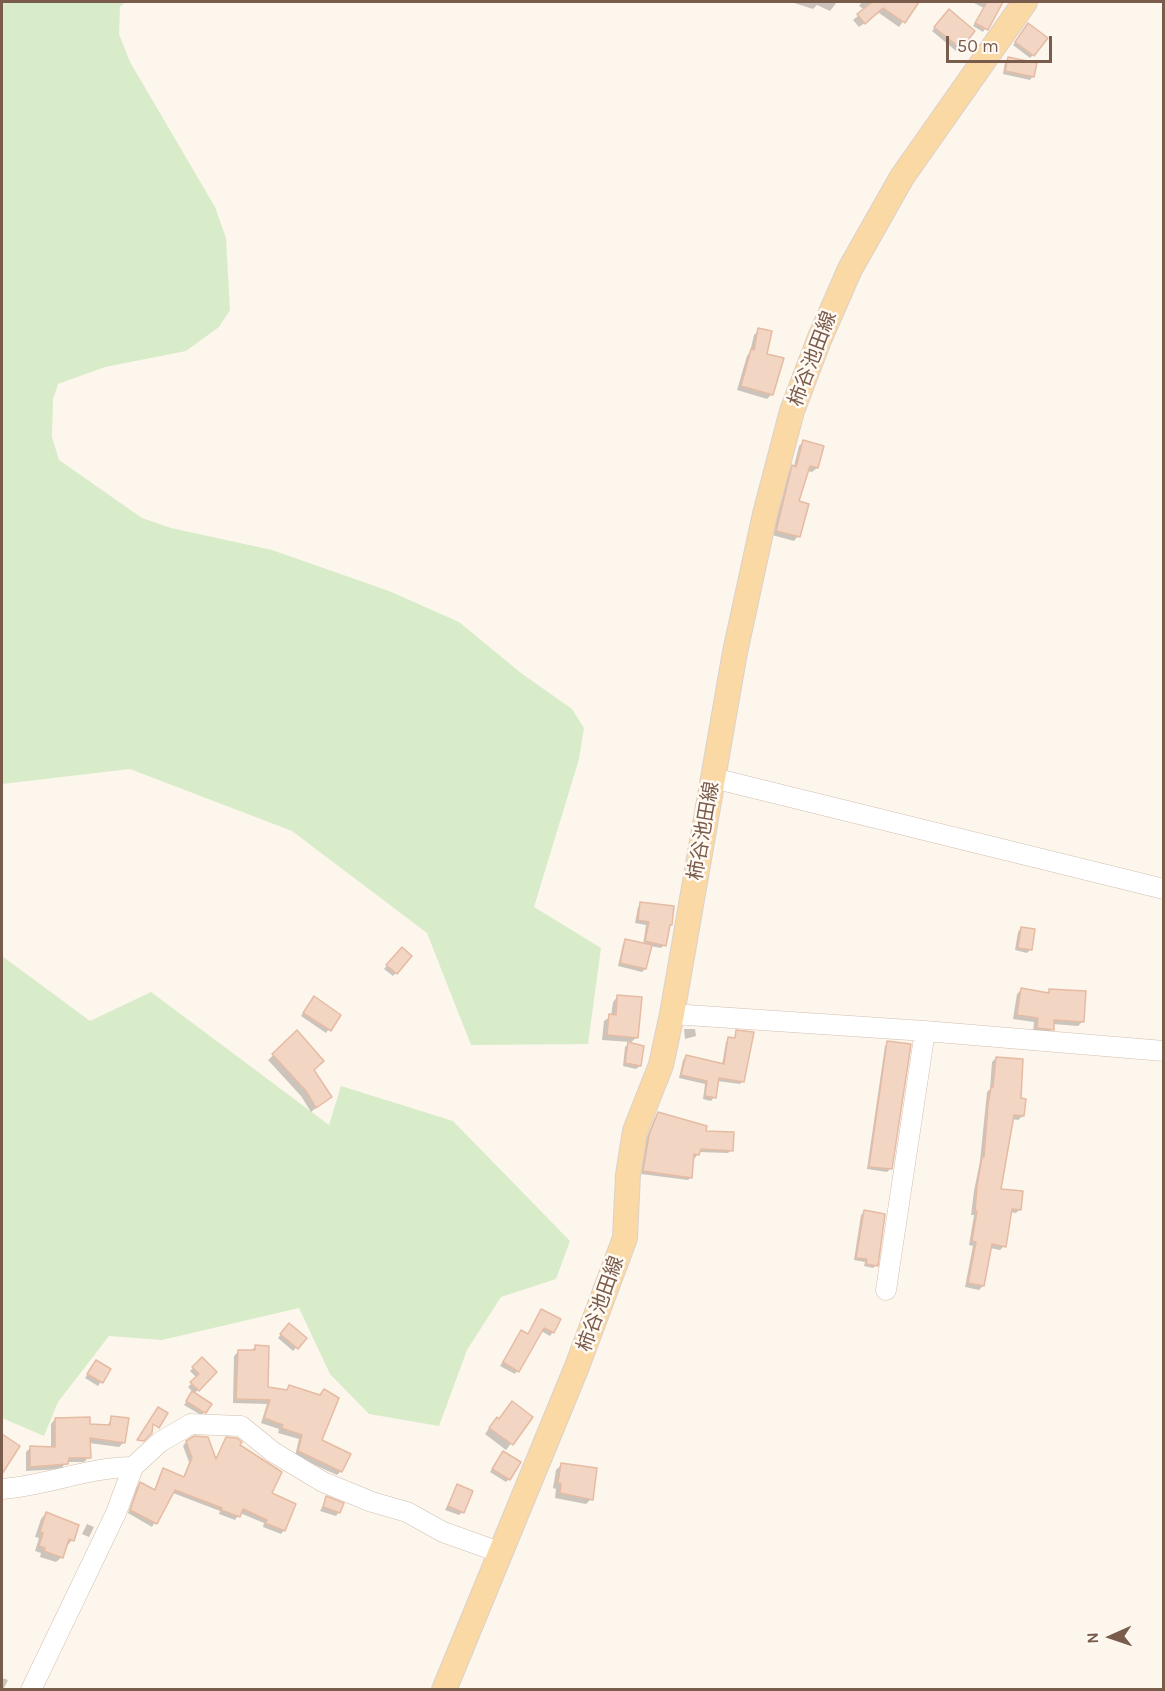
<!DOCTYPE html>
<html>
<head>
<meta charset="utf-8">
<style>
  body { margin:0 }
  #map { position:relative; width:1165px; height:1691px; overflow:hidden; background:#fdf6ec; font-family:Karla,sans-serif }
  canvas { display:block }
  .frame { position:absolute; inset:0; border:3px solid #7a5c4d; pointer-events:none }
  .north { position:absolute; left:1081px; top:1607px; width:60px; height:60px; -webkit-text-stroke:4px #fffaf3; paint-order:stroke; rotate:267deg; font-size:16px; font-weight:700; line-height:24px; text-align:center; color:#7a5c4d }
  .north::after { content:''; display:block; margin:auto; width:21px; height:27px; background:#7a5c4d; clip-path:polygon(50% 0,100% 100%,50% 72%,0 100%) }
  .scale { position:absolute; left:946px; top:36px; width:106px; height:27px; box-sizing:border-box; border:3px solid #7a5c4d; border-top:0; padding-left:8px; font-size:18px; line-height:21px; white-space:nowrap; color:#7a5c4d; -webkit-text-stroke:4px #fffaf3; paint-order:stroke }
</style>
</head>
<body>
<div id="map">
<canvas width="1165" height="1691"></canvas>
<div class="frame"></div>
<div class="north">N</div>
<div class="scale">50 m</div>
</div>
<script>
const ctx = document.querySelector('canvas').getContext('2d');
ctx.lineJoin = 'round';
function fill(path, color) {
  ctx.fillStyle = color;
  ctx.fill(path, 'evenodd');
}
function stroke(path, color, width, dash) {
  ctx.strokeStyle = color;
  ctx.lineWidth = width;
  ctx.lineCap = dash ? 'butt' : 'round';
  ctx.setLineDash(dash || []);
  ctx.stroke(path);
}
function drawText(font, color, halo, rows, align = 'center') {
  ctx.font = font + ' Karla,"Noto Sans JP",sans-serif';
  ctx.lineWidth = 5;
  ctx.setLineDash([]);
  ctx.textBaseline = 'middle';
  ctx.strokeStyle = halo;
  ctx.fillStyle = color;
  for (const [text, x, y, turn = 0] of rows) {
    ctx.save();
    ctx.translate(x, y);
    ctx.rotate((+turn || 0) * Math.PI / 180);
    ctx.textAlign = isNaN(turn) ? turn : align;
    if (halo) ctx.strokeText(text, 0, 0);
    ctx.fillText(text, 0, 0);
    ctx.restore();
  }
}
const green = new Path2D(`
  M2,2H125L120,7L119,34L130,62L215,207L226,238L230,310L219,327L186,351L105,367L58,384L53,399L52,437L59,460L142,518L171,528L272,550L389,591L459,622L521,673L572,709L584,728L579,759L534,907L601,948L588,1044L471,1045L427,933L292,831L130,769L2,784Z
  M2,956L90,1021L151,992L329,1125L341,1086L453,1121L570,1241L556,1279L501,1297L467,1350L439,1426L369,1414L330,1374L299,1308L162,1340L109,1336L58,1402L44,1436L2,1418Z`);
const shadow = new Path2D(`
  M791,2H837L830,11L817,5L813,9Z
  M862,2H917L899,27L879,13L859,27L853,20L865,10L859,6Z
  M972,2H1002L983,32L973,26L984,8Z
  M945,14L973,31L956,51L932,31Z
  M1025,28L1033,55L1030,58L1013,45Z
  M1008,59L1033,76L1030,80L1003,74L1005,62Z
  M759,330L766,355L772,394L767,399L737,390L747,356L750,352L754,335Z
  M803,442L817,468L812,472L807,471L797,503L798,536L794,541L772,535L789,472L794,466L799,446Z
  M641,903L664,945L661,948L650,946L645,969L642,972L618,966L623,944L626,941L643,945L646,925L635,923L638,907Z
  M1021,928L1031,949L1027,953L1015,950L1018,932Z
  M402,949L410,957L393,976L384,969Z
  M1021,990L1047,994L1050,990L1083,1021L1078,1026L1053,1024L1052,1029L1048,1033L1033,1032L1034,1022L1013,1019L1017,994Z
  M618,996L637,1037L629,1044L640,1066L636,1069L623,1066L625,1047L630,1042L602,1040L604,1021L611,1016L613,1002Z
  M311,1001L339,1015L326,1033L301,1016Z
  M684,1029H695L696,1036L685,1039Z
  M737,1032L743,1081L740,1084L717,1081L714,1097L711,1101L703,1099L705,1084L679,1078L683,1060L686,1057L722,1065L726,1042L729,1039L733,1040Z
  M297,1033L313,1070L330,1097L311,1112L301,1096L268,1060Z
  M888,1043L891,1168L887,1172L867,1169L885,1046Z
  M996,1058L1019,1100L1023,1116L1018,1120L1011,1119L1000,1190L1020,1209L1016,1213L1010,1212L1004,1246L1000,1250L990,1248L983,1286L979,1290L965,1287L973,1246L969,1245L974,1215H971L974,1191L980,1161L987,1092L990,1089L992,1062Z
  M658,1114L704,1132L731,1150L728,1153L699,1152L695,1158L692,1157L691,1177L688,1180L641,1174L646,1139L655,1117Z
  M864,1212L876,1265L873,1268L864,1266L865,1262L854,1260L861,1215Z
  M541,1310L553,1332L550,1336L541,1331L515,1374L500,1366L518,1335L521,1332L527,1335Z
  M289,1325L305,1338L293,1351L278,1338Z
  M255,1347L266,1388L285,1391L290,1386L319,1396L324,1391L320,1441L341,1471L337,1475L295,1456L299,1439L278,1433L279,1429L261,1423L267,1404L233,1403L234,1356L238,1352H250Z
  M202,1359L215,1372L194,1394L205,1412L201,1415L184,1405L193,1392L188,1387L197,1378L190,1371Z
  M96,1362L109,1370L98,1386L85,1378Z
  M531,1417L506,1450L485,1434L492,1424L499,1420Z
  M112,1418L124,1442L119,1447L89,1443V1457L84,1462H66L61,1469L26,1471V1452L31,1447L51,1448V1424L55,1419L89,1426H107Z
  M227,1439L238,1445L270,1493L284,1530L281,1534L263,1527L264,1523L240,1513L235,1520L219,1514L220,1511L173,1493L152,1527L128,1513L137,1487L141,1484L154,1491L160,1474L163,1470L183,1478L189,1462L183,1446L186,1442L215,1460Z
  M503,1453L509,1479L506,1482L490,1472Z
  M561,1465L591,1499L586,1504L555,1498L556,1489L553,1488L556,1470Z
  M457,1486L463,1512L459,1515L445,1510Z
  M327,1498L339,1512L336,1516L320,1511Z
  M46,1513L77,1525L72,1540L67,1546L65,1545L62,1557L56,1562L40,1557L41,1553L35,1551L39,1538L35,1537L41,1519Z
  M87,1524L94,1527L89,1537L82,1534Z
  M2,1678L8,1680L3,1690H2Z`);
const building = new Path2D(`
  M872,2H919L905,23L883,8L865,24L857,14Z
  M987,2H1003L988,30L975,23Z
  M949,9L975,31L961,49L934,27Z
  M1028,23L1048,38L1034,56L1015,42Z
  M1008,57L1037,63L1034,77L1005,71Z
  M758,328L772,331L767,354L784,358L773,395L741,386L751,349L754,350Z
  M803,440L824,446L818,468L810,466L799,501L809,504L800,537L776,531L792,465L796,467Z
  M640,902L674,906L672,925H670L666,946L645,941L649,922L638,920Z
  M1021,927L1035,929L1032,950L1018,948Z
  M625,939L652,945L646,969L620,963Z
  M402,947L412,956L397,974L386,965Z
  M1021,988L1049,993V989L1086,991L1084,1022L1054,1020V1030L1037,1028L1038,1018L1017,1015Z
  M617,995L642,997L638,1038L607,1035L609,1014L616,1015Z
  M314,996L341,1015L331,1031L303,1013Z
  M297,1030L324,1061L314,1070L332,1097L316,1108L306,1091L272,1054Z
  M736,1030L754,1032L744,1082L719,1078L716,1098L705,1096L707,1081L681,1075L686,1055L724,1064L728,1037L735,1038Z
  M887,1041L911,1044L892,1169L869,1167Z
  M628,1042L644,1046L641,1066L625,1063Z
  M996,1057L1023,1059L1021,1098L1026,1099L1024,1116L1014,1115L1001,1189L1023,1191L1021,1210L1012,1209L1006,1247L992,1244L984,1286L968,1283L976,1242L972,1241L977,1211H975L977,1186L982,1157H984L988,1105L991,1087H993Z
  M658,1112L707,1126L706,1131L734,1132L733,1151L701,1149L699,1155L694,1154L692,1178L643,1171L649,1135Z
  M864,1210L885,1214L878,1266L866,1264L867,1259L856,1258Z
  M541,1309L561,1319L554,1333L544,1328L519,1372L503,1362L521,1330L528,1334Z
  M289,1323L307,1338L298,1349L280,1334Z
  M255,1345L269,1346L268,1387L287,1390L289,1385L320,1395L324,1389L339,1398L322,1440L351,1454L342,1472L298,1451L302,1435L281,1428L283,1425L264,1418L270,1400L236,1399L238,1350H255Z
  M202,1357L217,1372L199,1391L190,1382L199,1374L192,1367Z
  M96,1360L111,1369L103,1383L87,1374Z
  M192,1391L212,1404L206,1413L203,1412L186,1401Z
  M512,1401L533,1417L513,1445L489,1428L497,1417L499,1419Z
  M158,1407L168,1413L159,1428L153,1424L152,1433L144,1441L137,1440Z
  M111,1416L129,1418L125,1443L90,1438L91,1458H69L68,1464L30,1467V1446L55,1447V1418L90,1417V1424L110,1425Z
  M2,1434L20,1446L2,1474Z
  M194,1436L208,1437L216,1459L226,1437L237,1438L242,1442L240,1445L282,1472L272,1493L296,1504L285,1531L265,1523L267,1520L243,1509L240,1517L221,1510L222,1508L175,1490L157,1524L130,1510L140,1482L155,1490L163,1468L184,1477L192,1458L186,1441Z
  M503,1451L521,1462L510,1480L492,1469Z
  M561,1463L597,1468L593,1500L560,1493L561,1484L558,1483Z
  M457,1484L473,1491L464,1513L448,1506Z
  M326,1496L344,1503L340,1513L323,1507Z
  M46,1512L79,1525L74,1541L69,1539L63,1558L44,1551L45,1548L39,1546L43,1533L40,1532Z`);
const minor = new Path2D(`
  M713,778L1164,889
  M672,1014L925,1031L1164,1051
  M886,1290L925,1031
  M2,1489C46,1486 88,1467 133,1467
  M31,1690L116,1513L133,1467L160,1442L191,1424L241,1426L273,1452L323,1482L372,1502L407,1512L443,1532L499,1552`);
const major = new Path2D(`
  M444,1690L576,1369L625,1238L628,1175L635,1131L661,1065L672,1014L735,652L765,514L792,411L819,340L850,269L902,177L1025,2`);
const streetNames = [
  ["柿谷池田線",813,359,-69],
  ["柿谷池田線",704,831,-80],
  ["柿谷池田線",601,1304,-70]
];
fill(green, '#d8ecc9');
fill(shadow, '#0003');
fill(building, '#f3d5c3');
stroke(building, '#e6bba3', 1.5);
stroke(minor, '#d1beb0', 21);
stroke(major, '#dad1cd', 26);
stroke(minor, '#fff', 20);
stroke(major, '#fbd9a5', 24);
drawText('20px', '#7a5c4d', '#fffaf3', streetNames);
</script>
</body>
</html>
